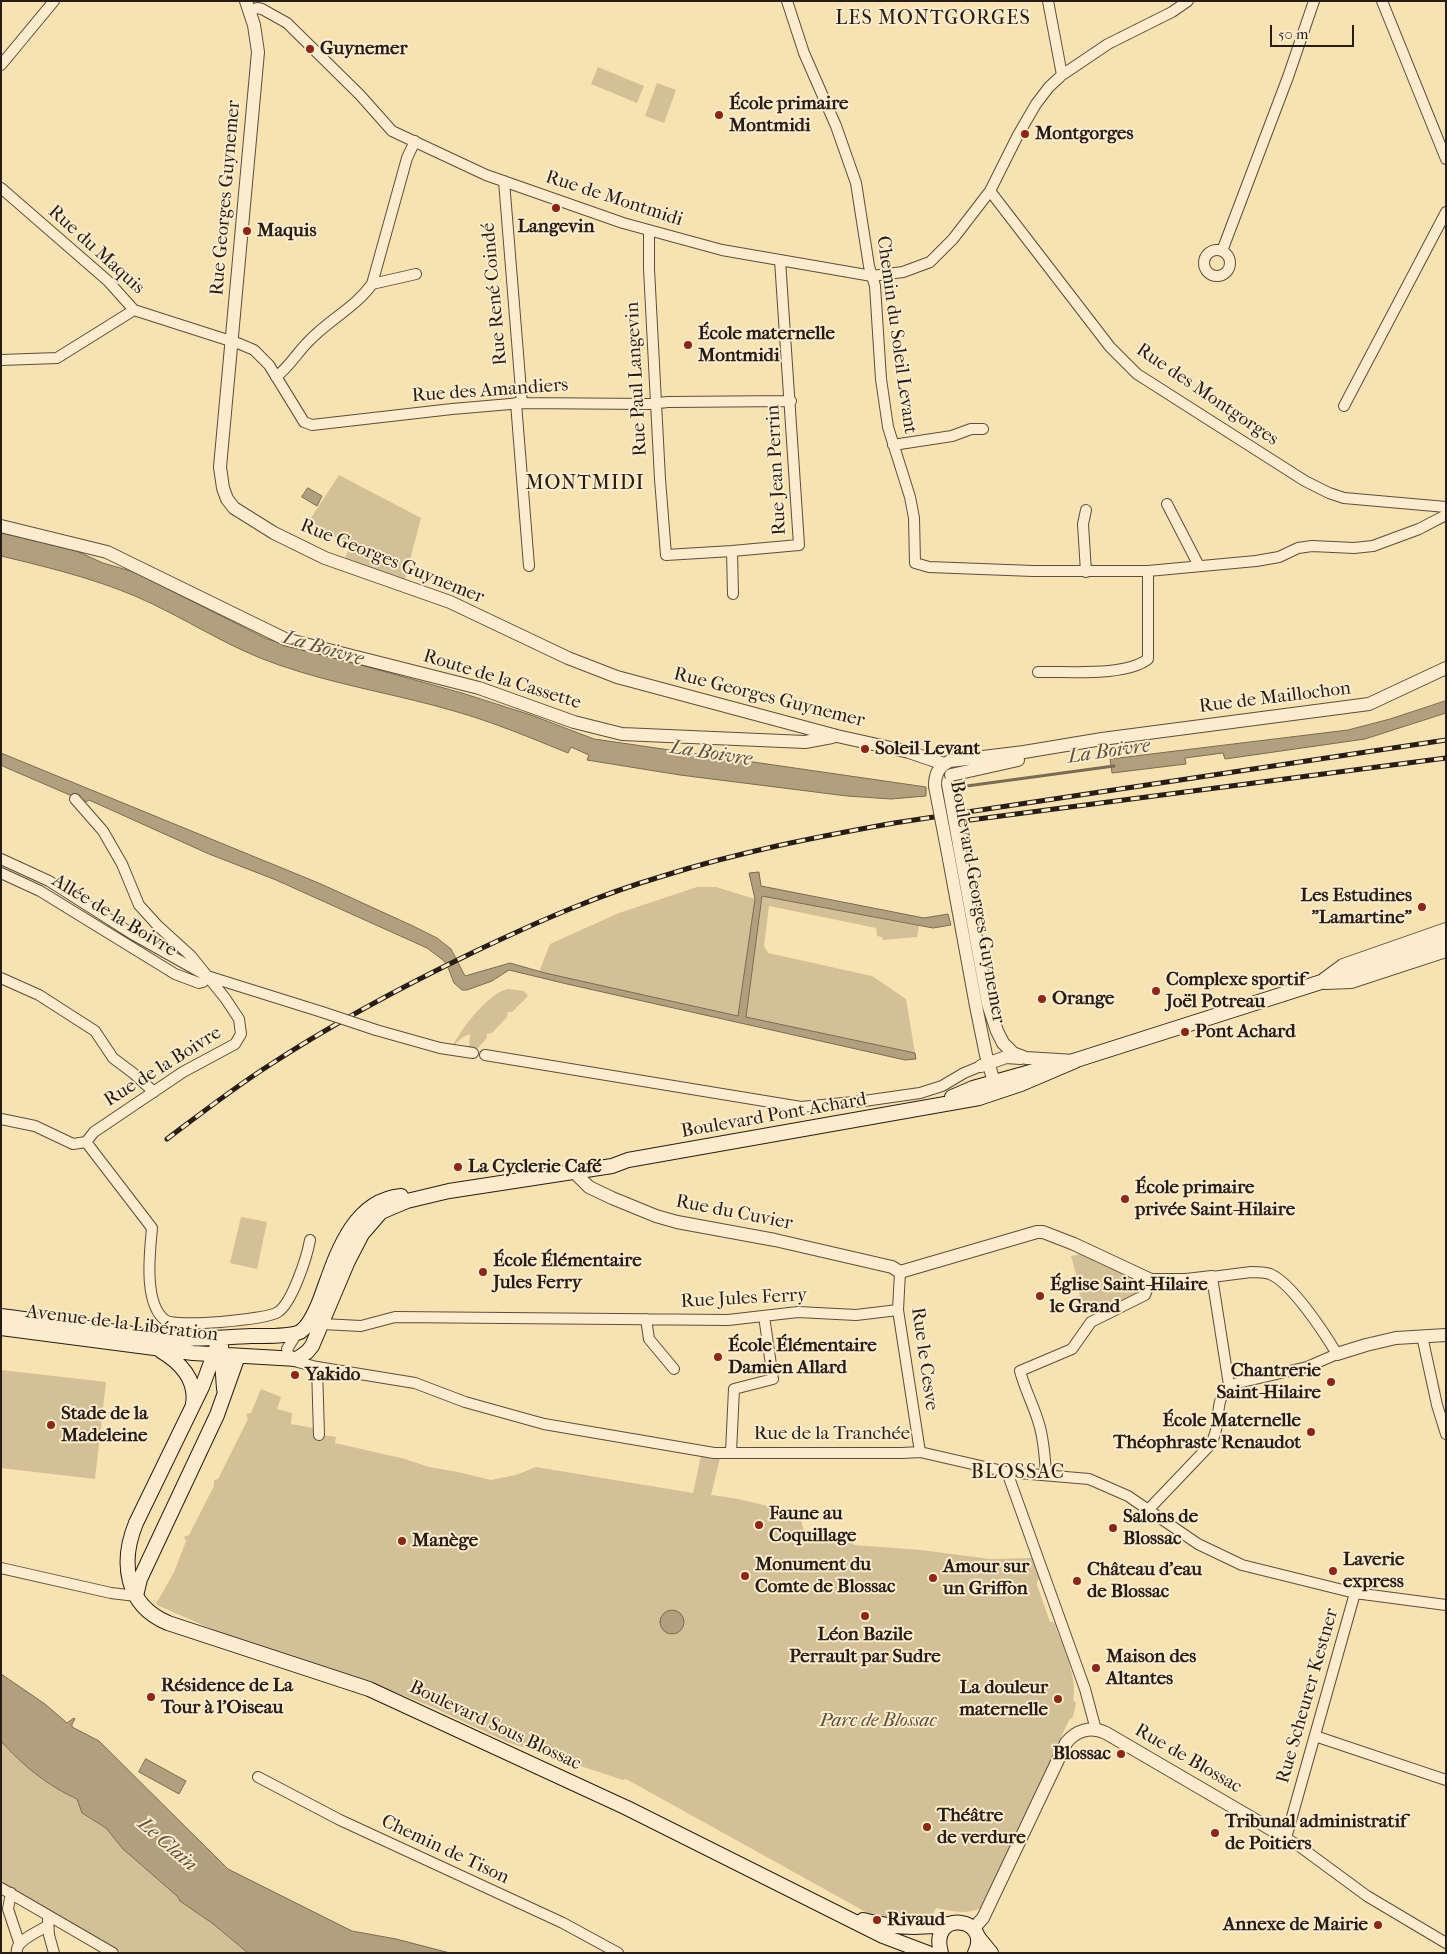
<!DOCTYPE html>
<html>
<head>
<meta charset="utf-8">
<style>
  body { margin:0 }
  #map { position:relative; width:1447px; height:1954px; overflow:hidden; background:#f7e2b1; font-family:"IM FELL French Canon",serif }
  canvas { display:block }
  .frame { position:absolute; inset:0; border:2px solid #281c17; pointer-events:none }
  .scale { position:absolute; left:1270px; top:25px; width:84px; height:22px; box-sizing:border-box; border:2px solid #281c17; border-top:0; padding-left:6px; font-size:15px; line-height:18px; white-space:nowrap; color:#281c17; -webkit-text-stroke:4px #faeccc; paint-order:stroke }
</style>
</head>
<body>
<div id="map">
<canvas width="1447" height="1954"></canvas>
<div class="frame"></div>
<div class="scale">50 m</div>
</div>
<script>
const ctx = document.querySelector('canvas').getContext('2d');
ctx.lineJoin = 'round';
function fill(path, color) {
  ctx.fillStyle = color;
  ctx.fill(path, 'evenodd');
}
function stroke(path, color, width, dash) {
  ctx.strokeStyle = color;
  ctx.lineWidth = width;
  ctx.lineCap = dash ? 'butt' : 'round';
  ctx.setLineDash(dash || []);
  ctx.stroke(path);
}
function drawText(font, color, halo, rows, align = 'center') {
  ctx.font = font + ' "IM FELL French Canon",serif';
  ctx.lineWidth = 4;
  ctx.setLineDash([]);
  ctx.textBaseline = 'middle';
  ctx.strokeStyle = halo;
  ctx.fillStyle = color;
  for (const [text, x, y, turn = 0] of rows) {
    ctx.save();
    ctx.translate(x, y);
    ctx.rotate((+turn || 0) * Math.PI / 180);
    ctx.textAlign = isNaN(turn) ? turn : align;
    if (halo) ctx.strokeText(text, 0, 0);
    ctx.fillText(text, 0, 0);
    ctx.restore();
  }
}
const green = new Path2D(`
  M598,67L644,86L637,103L591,84Z
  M657,83L676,90L664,123L645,116Z
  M339,475L421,518L405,579L345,558L351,544L341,541L309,521Z
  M697,887H716L755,899L739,1016L539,972L550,944L619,913Z
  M762,895L919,926L917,937L883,940L882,937L877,936L876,928L769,906L764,946L768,953L872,976L906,999L915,1053L746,1017Z
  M508,989L524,991L528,996L512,1012H508L507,1017L492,1033L487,1034V1038L473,1053L469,1049L470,1034L463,1037L452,1047C461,1029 489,992 508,989Z
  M241,1217L267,1222L257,1269L230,1263Z
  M1081,1254L1133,1276L1136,1294L1094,1313L1084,1314L1079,1292H1081L1071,1256Z
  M1,1370L106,1382L95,1479L1,1468Z
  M261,1389L281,1397L277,1409L292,1413L291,1424L313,1428L314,1434L336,1437L335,1443L405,1459L429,1467L458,1472L491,1480L516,1475L536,1467L693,1493L701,1456L720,1458L711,1495C743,1499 773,1505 801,1520L804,1531L819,1537L853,1542L854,1545L921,1550L990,1559L1032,1558L1040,1579L1037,1581V1585L1050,1622H1054C1061,1643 1079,1679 1073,1700L1076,1703L1073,1717L1069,1720L1016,1836L981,1908C965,1915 952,1911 936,1908L930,1920L912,1921L873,1916L626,1779L623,1780L507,1742L430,1706L369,1682L230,1637L157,1605L156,1602L159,1599L174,1572L186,1541L184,1537L189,1535L214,1486V1480L218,1479L248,1419L246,1414L251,1413Z
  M1,1741C22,1765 48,1786 77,1799L82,1813L106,1828L123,1849L177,1896L180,1901L212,1923L248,1953H123L1,1882Z`);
const water = new Path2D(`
  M308,488L322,496L317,506L302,497Z
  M1,533L72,549L103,563L134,572L267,639L462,693L531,715L594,739L926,787V796L891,799L847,796L680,775L587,760L589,755L571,747L568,753C531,738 493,722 454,711C396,694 336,685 279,665C228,648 184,617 135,596C92,578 47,567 1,556Z
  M1446,701V713L1365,739L1225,759L1223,753L1185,758L1186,764L1112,773L1110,759L1348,730L1390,719Z
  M1,753L321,884L413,926L437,938L451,949L465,976L510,963L545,973L738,1016L755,899L749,873L759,872L761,886L924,918L948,914L951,925L933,928L762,896L746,1017L915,1053L916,1059L905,1060L567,984L509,970L492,981L467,990H462L454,983L447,965L443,960L427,948L276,880L209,854L89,800L86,802L7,768L1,765Z
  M660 1622a12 12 0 1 1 24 0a12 12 0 1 1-24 0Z
  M1,1674L45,1704L67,1723L74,1718L75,1719L72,1724V1727L99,1741L228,1869L352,1931L396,1939L450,1953H248L212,1923L180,1901L177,1896L123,1849L106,1828L82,1813L77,1799C48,1786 22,1765 1,1741Z
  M146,1759L186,1781L179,1794L139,1772Z`);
const stream = new Path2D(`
  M952,788L1114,766`);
const minor = new Path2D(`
  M787,1L804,53L836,126L856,183L869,266L875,286L881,379L888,427L910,497L914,518L915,563L929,567L1033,571H1148L1256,561L1279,557L1298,548L1312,546L1354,548L1373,546L1419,529L1446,515
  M1048,1L1062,75
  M1382,1L1446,159
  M250,11L257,8L262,9L287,23L360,95L392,131L486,175L623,223L722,250L872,276L903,272L930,262L953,239L990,191L1018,135L1036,104L1049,87L1062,75L1108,44L1172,12L1188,1
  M1,65L54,1
  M504,181L522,403
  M1,188L108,281L134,310L240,344L254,350L269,365L304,422L312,425L452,409L522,403L649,404L668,402L791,401
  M990,191L1110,347L1137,374L1305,481L1329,493L1344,498L1446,507
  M649,231V269L660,479L666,555L732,551L799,545L780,260
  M1204 263a13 13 0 1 1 26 0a13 13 0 1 1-26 0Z
  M1222,251L1288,77L1314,1
  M372,284L416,274
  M1,360L57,358L134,310
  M276,377C289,367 297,353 308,342C328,320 355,308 372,284L407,158L415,141
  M516,403L529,566
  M1344,406L1446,212
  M893,445L952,436L971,429H983
  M1167,504L1199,566
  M1086,510L1083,524L1086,572
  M732,551L733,594
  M1038,672C1067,671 1125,677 1148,659V571
  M75,799L103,831L122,864L139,905L158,926L191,956L225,998L239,1019L241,1034L235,1044L183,1072L94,1132L86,1142
  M1,859L49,881L134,935L207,976L322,1012
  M1,873L40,891L175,974L199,983L203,982L207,976
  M1,978L39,995L95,1031L113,1058L133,1073L154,1092
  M376,1030L440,1048L473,1053
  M485,1055L801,1107L864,1101L920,1093L942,1086L964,1073L981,1066
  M1,1119L35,1126L73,1144L86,1142L152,1228C150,1251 143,1303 165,1320C175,1328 265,1320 278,1312C292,1303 307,1257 310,1240
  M900,1272L898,1310L920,1452
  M1251,1272C1257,1272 1264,1272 1270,1274C1292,1283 1325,1334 1337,1354L1307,1367L1229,1385L1212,1277Z
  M646,1319L649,1339L674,1369
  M322,1324L361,1326L395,1317L728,1320L798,1312L856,1315L898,1310
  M297,1333L287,1349L290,1360L317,1367L415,1383L465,1402L544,1424L714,1453H902L920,1452L1007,1472L1089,1479L1128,1496L1198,1544L1242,1565L1355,1593L1446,1605
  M1422,1336L1437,1405L1446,1434
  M317,1367L319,1435
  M731,1452L734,1389L773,1379L764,1316
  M1007,1472L1085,1689L1096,1730
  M1046,1474C1045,1458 1044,1440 1039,1424C1034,1406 1025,1390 1020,1371L1072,1349L1091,1322L1145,1295L1151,1280
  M1149,1509L1210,1445C1223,1425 1212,1403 1229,1385
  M1,1568L111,1593L136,1596
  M1355,1593L1286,1838L1299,1846L1367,1896L1446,1943
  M1315,1736L1446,1780
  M258,1777L340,1820L563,1923L618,1953
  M1,1888L113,1953
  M11,1893L8,1909L19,1942
  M48,1920L49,1935L54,1953
  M17,1953C14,1941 38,1932 47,1926`);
const tertiary = new Path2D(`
  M246,1L254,25L258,52L220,467L223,488L227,499L234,508L274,533L325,558L450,602L568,658L617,677L837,736L909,752L944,764
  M1,526L107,552L285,639L479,688L574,722L622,734L805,742L832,737
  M951,775L1018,760
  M935,786C935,774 938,767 950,761L1024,752L1102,739L1369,704L1446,668
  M961,856L988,1004L997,1031L1003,1043L1013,1053L1026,1058L1075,1061
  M949,859L976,1006L986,1055L997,1092
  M1324,979L1343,965L1446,929
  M1326,983L1351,982L1446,951
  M981,1066L1006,1057L1021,1058
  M573,1166L578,1176L589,1187L612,1198L656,1216L677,1222L775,1240L892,1267L900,1272L1037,1232H1043L1074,1244L1151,1280H1186L1212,1277
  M1337,1354L1366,1345L1396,1338L1446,1335
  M973,1929L983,1918L1066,1743C1076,1730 1091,1726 1106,1733L1286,1838`);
const secondary = new Path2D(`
  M1067,1063L1318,983L1446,940
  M952,1097L973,1088L1041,1069
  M1,1316C59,1323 117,1334 175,1338C200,1340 225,1337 251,1336C263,1336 289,1337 300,1332C309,1326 316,1310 320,1300C335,1260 350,1201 401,1196
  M1,1328L193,1353L297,1359L307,1352L312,1346L348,1261L362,1234L381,1212L407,1201L449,1191L612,1166L628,1160L979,1098L1021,1084L1075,1061
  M220,1338L202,1387L136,1523C120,1562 125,1605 168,1623L369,1689L627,1808L883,1936L928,1953
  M221,1345L224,1389
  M161,1351C180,1362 197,1380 193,1404
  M136,1596L140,1579L217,1415L238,1356
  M863,1920C892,1928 920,1929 949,1924
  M978,1937L991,1953
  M941,1953C928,1908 993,1917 975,1953`);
const rail = new Path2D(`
  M970,820L1446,758
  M167,1139C199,1115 231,1090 265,1068C332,1024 403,986 476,951C537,922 598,895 663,876C739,852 816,837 894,823L1446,740`);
const minorBridge = new Path2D(`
  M322,1012L376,1030`);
const tertiaryBridge = new Path2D(`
  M948,784L961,856
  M935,786L949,859`);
const markers = [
  [310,49,5,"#8f2418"],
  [719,115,5,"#8f2418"],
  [1025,134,5,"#8f2418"],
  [556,208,5,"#8f2418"],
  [247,231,5,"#8f2418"],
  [688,345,5,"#8f2418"],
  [865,749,5,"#8f2418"],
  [1422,907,5,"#8f2418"],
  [1156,991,5,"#8f2418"],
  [1042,999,5,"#8f2418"],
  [1185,1032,5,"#8f2418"],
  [458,1167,5,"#8f2418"],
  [1125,1199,5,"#8f2418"],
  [483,1272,5,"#8f2418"],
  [1040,1296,5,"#8f2418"],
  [718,1357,5,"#8f2418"],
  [295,1375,5,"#8f2418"],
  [1331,1382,5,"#8f2418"],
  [51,1425,5,"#8f2418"],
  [1311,1432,5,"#8f2418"],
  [759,1525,5,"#8f2418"],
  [1113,1528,5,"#8f2418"],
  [402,1541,5,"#8f2418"],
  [1333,1571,5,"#8f2418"],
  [745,1576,5,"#8f2418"],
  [933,1578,5,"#8f2418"],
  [1077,1581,5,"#8f2418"],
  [865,1616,5,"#8f2418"],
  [1096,1668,5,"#8f2418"],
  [151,1697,5,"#8f2418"],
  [1058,1699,5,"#8f2418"],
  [1121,1754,5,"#8f2418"],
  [927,1827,5,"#8f2418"],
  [1215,1833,5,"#8f2418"],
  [877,1920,5,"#8f2418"],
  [1378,1925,5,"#8f2418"]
];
const poiNames = [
  ["Guynemer",320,49],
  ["École primaire",729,104],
  ["Montmidi",729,126],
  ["Montgorges",1035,134],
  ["Langevin",556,227,"center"],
  ["Maquis",257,231],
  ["École maternelle",698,334],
  ["Montmidi",698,356],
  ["Soleil Levant",875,749],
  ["Les Estudines",1412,896,"right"],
  ["\"Lamartine\"",1412,918,"right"],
  ["Complexe sportif",1166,980],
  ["Joël Potreau",1166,1002],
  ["Orange",1052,999],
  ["Pont Achard",1195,1032],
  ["La Cyclerie Café",468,1167],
  ["École primaire",1135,1188],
  ["privée Saint-Hilaire",1135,1210],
  ["École Élémentaire",493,1261],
  ["Jules Ferry",493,1283],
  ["Église Saint-Hilaire",1050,1285],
  ["le Grand",1050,1307],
  ["École Élémentaire",728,1346],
  ["Damien Allard",728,1368],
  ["Chantrerie",1321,1371,"right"],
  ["Saint-Hilaire",1321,1393,"right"],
  ["Yakido",305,1375],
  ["Stade de la",61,1414],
  ["Madeleine",61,1436],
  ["École Maternelle",1301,1421,"right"],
  ["Théophraste Renaudot",1301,1443,"right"],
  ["Faune au",769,1514],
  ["Coquillage",769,1536],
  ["Salons de",1123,1517],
  ["Blossac",1123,1539],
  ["Manège",412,1541],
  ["Laverie",1343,1560],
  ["express",1343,1582],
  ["Monument du",755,1565],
  ["Comte de Blossac",755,1587],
  ["Amour sur",943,1567],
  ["un Griffon",943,1589],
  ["Château d'eau",1087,1570],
  ["de Blossac",1087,1592],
  ["Léon Bazile",865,1635,"center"],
  ["Perrault par Sudre",865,1657,"center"],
  ["Maison des",1106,1657],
  ["Altantes",1106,1679],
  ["Résidence de La",161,1686],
  ["Tour à l'Oiseau",161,1708],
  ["La douleur",1048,1688,"right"],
  ["maternelle",1048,1710,"right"],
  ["Blossac",1111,1754,"right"],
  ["Théâtre",937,1816],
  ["de verdure",937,1838],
  ["Tribunal administratif",1225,1822],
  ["de Poitiers",1225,1844],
  ["Rivaud",887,1920],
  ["Annexe de Mairie",1368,1925,"right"]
];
const streetNames = [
  ["Rue Georges Guynemer",226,198,-85],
  ["Rue de Montmidi",614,199,18],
  ["Rue du Maquis",96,250,42],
  ["Rue René Coindé",495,294,-95],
  ["Chemin du Soleil Levant",896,335,82],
  ["Rue Paul Langevin",637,379,-93],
  ["Rue des Amandiers",490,391,-4],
  ["Rue des Montgorges",1207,395,34],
  ["Rue Jean Perrin",777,470,-93],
  ["Rue Georges Guynemer",392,562,22],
  ["Route de la Cassette",502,680,17],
  ["Rue Georges Guynemer",769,698,14],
  ["Rue de Maillochon",1275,698,-7],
  ["Boulevard Georges Guynemer",977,902,80],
  ["Allée de la Boivre",114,916,31],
  ["Rue de la Boivre",163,1067,-32],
  ["Boulevard Pont Achard",774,1116,-10],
  ["Rue du Cuvier",734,1213,11],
  ["Rue Jules Ferry",744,1299,-3],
  ["Avenue de la Libération",122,1324,7],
  ["Rue le Cesve",924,1359,82],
  ["Rue de la Tranchée",832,1434],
  ["Rue Scheurer Kestner",1308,1696,-74],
  ["Boulevard Sous Blossac",495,1726,25],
  ["Rue de Blossac",1188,1759,30],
  ["Chemin de Tison",445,1850,25]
];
const parkNames = [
  ["Parc de Blossac",878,1721]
];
const neighbourhoodNames = [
  ["LES MONTGORGES",933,19],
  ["MONTMIDI",585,484],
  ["BLOSSAC",1018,1473]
];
const waterNames = [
  ["La Boivre",323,649,16],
  ["La Boivre",1109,752,-8],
  ["La Boivre",711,754,9],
  ["Le Clain",167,1845,41]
];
fill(green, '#d4c097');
fill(water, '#b19f7d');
stroke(water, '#7a6b54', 1);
stroke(stream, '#7a6b54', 3);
stroke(minor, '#5c4e3e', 12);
stroke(tertiary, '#5c4e3e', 14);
stroke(secondary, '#281c17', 16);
stroke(minor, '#faeccc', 10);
stroke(tertiary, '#faeccc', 12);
stroke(secondary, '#faeccc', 14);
stroke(rail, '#281c17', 5);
stroke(rail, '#faeccc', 3, [9]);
stroke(minorBridge, '#5c4e3e', 12, []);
stroke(tertiaryBridge, '#5c4e3e', 14, []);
stroke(minorBridge, '#faeccc', 10);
stroke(tertiaryBridge, '#faeccc', 12);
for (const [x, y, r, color] of markers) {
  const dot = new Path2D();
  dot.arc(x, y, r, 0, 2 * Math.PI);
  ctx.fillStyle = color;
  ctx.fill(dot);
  stroke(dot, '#faeccc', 2);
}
drawText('bold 19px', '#281c17', '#faeccc', poiNames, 'left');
drawText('19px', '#281c17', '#faeccc', streetNames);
drawText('italic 19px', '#5c4d3d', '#faeccc', parkNames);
ctx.letterSpacing = '1px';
drawText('20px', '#281c17', '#faeccc', neighbourhoodNames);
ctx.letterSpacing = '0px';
drawText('italic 20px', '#5f5040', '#faeccc', waterNames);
</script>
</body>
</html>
